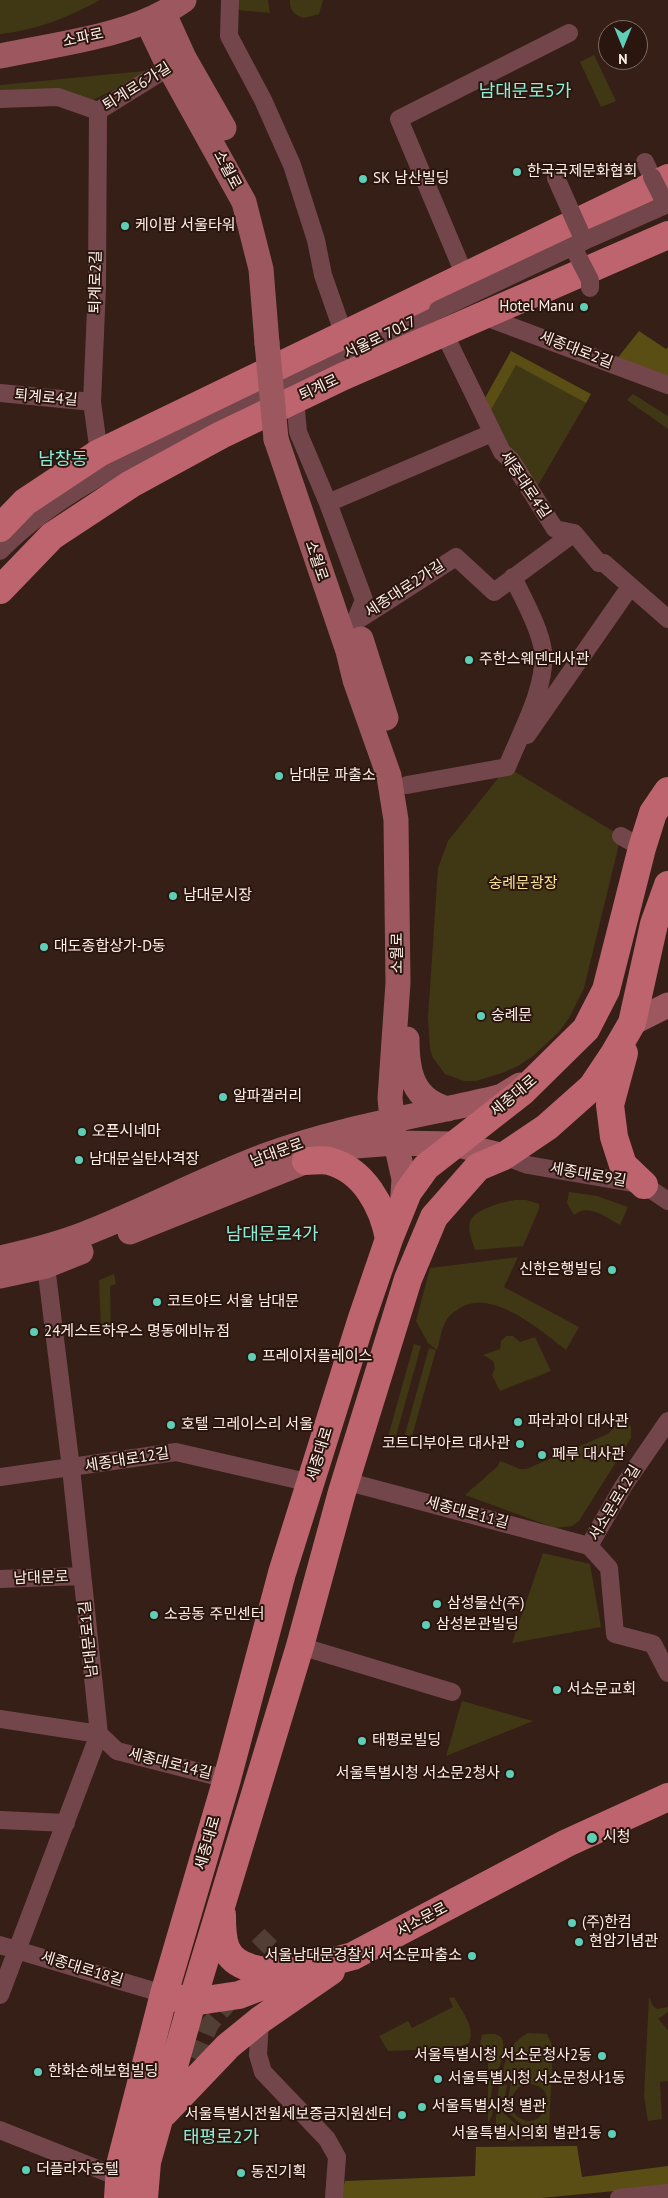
<!DOCTYPE html>
<html>
<head>
<meta charset="utf-8">
<style>
  body { margin:0 }
  #map { position:relative; width:668px; height:2198px; overflow:hidden; background:#351f17; font-family:"PT Sans",sans-serif }
  canvas { display:block }
  .north { position:absolute; left:598px; top:20px; width:50px; height:50px; box-sizing:border-box; background:#2a160e; border:1px solid #7f6d66; border-radius:50%; rotate:180deg; font-size:14px; font-weight:700; line-height:20px; text-align:center; color:#ffefe9 }
  .north::after { content:''; display:block; margin:auto; width:18px; height:22px; background:#5eceb7; clip-path:polygon(50% 0,100% 100%,50% 72%,0 100%) }
</style>
</head>
<body>
<div id="map">
<canvas width="668" height="2198"></canvas>
<div class="north">N</div>
</div>
<script>
const ctx = document.querySelector('canvas').getContext('2d');
ctx.lineJoin = 'round';
function fill(path, color) {
  ctx.fillStyle = color;
  ctx.fill(path, 'evenodd');
}
function stroke(path, color, width, dash) {
  ctx.strokeStyle = color;
  ctx.lineWidth = width;
  ctx.lineCap = dash ? 'butt' : 'round';
  ctx.setLineDash(dash || []);
  ctx.stroke(path);
}
function drawText(font, color, halo, rows, align = 'center') {
  ctx.font = font + ' "PT Sans","Noto Sans KR",sans-serif';
  ctx.lineWidth = 4;
  ctx.setLineDash([]);
  ctx.textBaseline = 'middle';
  ctx.strokeStyle = halo;
  ctx.fillStyle = color;
  for (const [text, x, y, turn = 0] of rows) {
    ctx.save();
    ctx.translate(x, y);
    ctx.rotate((+turn || 0) * Math.PI / 180);
    ctx.textAlign = isNaN(turn) ? turn : align;
    if (halo) ctx.strokeText(text, 0, 0);
    ctx.fillText(text, 0, 0);
    ctx.restore();
  }
}
const green = new Path2D(`
  M0,0H100C67,18 37,30 0,34Z
  M237,0H268L270,13L237,10Z
  M290,0H323L319,14L304,18C295,16 289,10 290,0Z
  M594,55L616,101L601,107L580,62Z
  M144,71L146,74L93,100L59,91H0V85Z
  M516,364L586,403L533,494L486,419Z
  M633,394L668,416V429L627,400Z
  M507,767L621,836L584,988L569,1018L559,1032L533,1056L518,1066L502,1073L476,1081H464L445,1074L433,1058L430,1049L428,1018L438,868L448,841Z
  M569,1192L597,1196L628,1207L620,1225C605,1217 589,1203 574,1215L567,1203Z
  M515,1200H526L539,1204V1209L523,1246L475,1250C473,1242 467,1231 470,1222C474,1209 503,1202 515,1200Z
  M518,1257L504,1287L579,1327L566,1350C541,1331 493,1288 460,1308C454,1312 449,1315 446,1321C441,1329 440,1341 437,1350L428,1343L416,1321L430,1268Z
  M114,1274L116,1284L110,1286L111,1331L101,1330L99,1280Z
  M506,1336H513L520,1342L535,1337L551,1371L500,1391L492,1375L495,1368L493,1361L483,1355L500,1349L501,1341Z
  M414,1344L421,1346L394,1443L387,1440Z
  M429,1348L436,1350L409,1447L402,1445Z
  M617,1419L627,1423L631,1427V1438L579,1521L572,1526L555,1528L465,1495L498,1466L500,1461L520,1469H526L608,1434L616,1425Z
  M543,1553L590,1564L601,1627L512,1643Z
  M462,1701L533,1721L446,1756Z
  M454,1997C461,2010 476,2027 469,2043L457,2048L388,2051L379,2036L408,2021L412,2028L453,2007L449,1998Z
  M649,1997L653,2006L657,2009L668,2007V2012L658,2019L668,2030V2081L660,2082L662,2119L648,2121L644,2096Z
  M528,2033L547,2034L553,2047L549,2129C545,2139 536,2138 527,2140L523,2135V2126L506,2111L511,2082L500,2080C507,2058 507,2045 528,2033ZM524,2084C566,2081 543,2138 517,2116C506,2105 512,2090 524,2084Z
  M487,2034H495L501,2037C510,2054 492,2077 491,2096C491,2106 496,2114 488,2122V2058H477L482,2035Z
  M499,2083L507,2085L502,2112L519,2127L522,2139C510,2142 500,2142 495,2130Z`);
const forest = new Path2D(`
  M639,331L666,349L668,347V379L616,360Z
  M511,351L591,394L586,403L516,365L486,419L480,407Z
  M577,2146L582,2177L668,2166V2186L541,2198H341L345,2181L475,2176L476,2147Z`);
const streetTunnel = new Path2D(`
  M258,1935L276,1953L275,1960L259,1976
  M185,2084L210,2024L235,1995`);
const street = new Path2D(`
  M230,0L229,36L263,100L292,165L316,240L323,275L344,335
  M0,99L58,97L98,111L177,62
  M98,111L97,287L92,402L99,453
  M645,162L652,177
  M465,276L399,119L569,33
  M483,316L668,385
  M444,333L502,452L511,460L555,529L574,533L599,563H604L668,619
  M0,393L92,402
  M295,399L298,432L328,503L364,600L355,622
  M328,503L492,433
  M0,551C61,489 145,453 222,415C294,380 366,345 438,310
  M355,622L456,557L494,592L574,533
  M527,735L630,587
  M407,785L507,767C520,734 547,687 543,651C540,628 523,599 513,577
  M621,836L642,848
  M504,1156L528,1165L644,1185L668,1201
  M668,1421L624,1485L589,1546L609,1568L615,1634L653,1644L668,1673
  M0,1477L176,1452L311,1483
  M345,1481L589,1546
  M0,1579L82,1576
  M300,1646L452,1692
  M0,1719L99,1734L117,1751L227,1779
  M0,1820L66,1823
  M0,1945L164,1994
  M0,1995L99,1734L71,1468L46,1266
  M260,2020L258,2055L263,2072L327,2139L337,2157L334,2198
  M0,2130L118,2177
  M619,2198L668,2193`);
const secondary = new Path2D(`
  M164,14L184,58L224,128
  M147,21L169,67L244,202L261,269L267,343
  M0,56C61,43 132,37 184,0
  M276,439L348,651L355,680L389,776L396,820L398,983L390,1098L393,1130L404,1179L402,1209
  M361,639L386,718
  M632,1023L668,1005
  M407,1039C407,1071 412,1100 448,1109
  M130,1232L342,1147L395,1143L454,1144L504,1156
  M0,1258C32,1251 64,1243 94,1230C151,1207 206,1178 264,1156C336,1129 412,1117 487,1100L502,1096L520,1085
  M0,1276L46,1266L81,1252`);
const primary = new Path2D(`
  M0,528L25,502L99,453L668,178
  M0,590L52,536L131,484L221,435L344,376L668,235
  M624,1053L610,1105L614,1137L623,1165L644,1185
  M306,1161C313,1161 322,1159 329,1161C364,1170 383,1206 389,1239
  M222,1915C222,1941 223,1960 251,1968C267,1972 274,1973 290,1971
  M177,1998L192,2002L239,1995L309,1968L353,1956L567,1843L668,1797
  M164,2113L228,2046L260,2020L331,1971
  M118,2198L120,2165L164,1994L227,1779L282,1573L362,1318L389,1239L408,1192L426,1167L522,1092L586,1029L606,990L642,848L653,813L668,791
  M144,2198L147,2162L192,2002L300,1646L342,1492L408,1279L434,1217L478,1167L504,1156L547,1127L592,1087L614,1054L632,1023L654,924L668,885`);
const streetBridge = new Path2D(`
  M652,177L666,205
  M556,178L584,241
  M573,247L590,280V288
  M438,310L584,241L668,204`);
const secondaryBridge = new Path2D(`
  M267,343L276,439`);
const markers = [
  [517,172,5,"#5eceb7"],
  [363,179,5,"#5eceb7"],
  [125,226,5,"#5eceb7"],
  [584,307,5,"#5eceb7"],
  [469,660,5,"#5eceb7"],
  [279,776,5,"#5eceb7"],
  [173,896,5,"#5eceb7"],
  [44,947,5,"#5eceb7"],
  [481,1016,5,"#5eceb7"],
  [223,1097,5,"#5eceb7"],
  [82,1132,5,"#5eceb7"],
  [79,1160,5,"#5eceb7"],
  [612,1270,5,"#5eceb7"],
  [157,1302,5,"#5eceb7"],
  [34,1332,5,"#5eceb7"],
  [252,1357,5,"#5eceb7"],
  [518,1422,5,"#5eceb7"],
  [171,1425,5,"#5eceb7"],
  [520,1444,5,"#5eceb7"],
  [542,1455,5,"#5eceb7"],
  [437,1604,5,"#5eceb7"],
  [154,1615,5,"#5eceb7"],
  [426,1625,5,"#5eceb7"],
  [557,1690,5,"#5eceb7"],
  [362,1741,5,"#5eceb7"],
  [510,1774,5,"#5eceb7"],
  [592,1838,6,"#5eceb7"],
  [572,1923,5,"#5eceb7"],
  [579,1942,5,"#5eceb7"],
  [472,1956,5,"#5eceb7"],
  [602,2056,5,"#5eceb7"],
  [38,2072,5,"#5eceb7"],
  [438,2079,5,"#5eceb7"],
  [422,2107,5,"#5eceb7"],
  [402,2115,5,"#5eceb7"],
  [612,2134,5,"#5eceb7"],
  [26,2170,5,"#5eceb7"],
  [241,2173,5,"#5eceb7"]
];
const streetNames = [
  ["소파로",83,38,-12],
  ["퇴계로6가길",137,87,-32],
  ["소월로",227,170,62],
  ["퇴계로2길",96,282,-89],
  ["서울로 7017",380,338,-26],
  ["세종대로2길",576,350,21],
  ["퇴계로",319,388,-25],
  ["퇴계로4길",46,398,5],
  ["세종대로4길",525,485,56],
  ["소월로",316,561,71],
  ["세종대로2가길",405,589,-33],
  ["소월로",398,953,-90],
  ["세종대로",514,1096,-40],
  ["남대문로",277,1153,-20],
  ["세종대로9길",588,1175,10],
  ["세종대로",320,1454,-73],
  ["세종대로12길",127,1460,-9],
  ["서소문로12길",615,1503,-59],
  ["세종대로11길",467,1513,15],
  ["남대문로",41,1578,-2],
  ["남대문로1길",89,1639,-96],
  ["세종대로14길",170,1764,14],
  ["세종대로",208,1843,-74],
  ["서소문로",422,1920,-28],
  ["세종대로18길",82,1969,17]
];
const poiNames = [
  ["한국국제문화협회",527,172],
  ["SK 남산빌딩",373,179],
  ["케이팝 서울타워",135,226],
  ["Hotel Manu",574,307,"right"],
  ["주한스웨덴대사관",479,660],
  ["남대문 파출소",289,776],
  ["남대문시장",183,896],
  ["대도종합상가-D동",54,947],
  ["숭례문",491,1016],
  ["알파갤러리",233,1097],
  ["오픈시네마",92,1132],
  ["남대문실탄사격장",89,1160],
  ["신한은행빌딩",602,1270,"right"],
  ["코트야드 서울 남대문",167,1302],
  ["24게스트하우스 명동에비뉴점",44,1332],
  ["프레이저플레이스",262,1357],
  ["파라과이 대사관",528,1422],
  ["호텔 그레이스리 서울",181,1425],
  ["코트디부아르 대사관",510,1444,"right"],
  ["페루 대사관",552,1455],
  ["삼성물산(주)",447,1604],
  ["소공동 주민센터",164,1615],
  ["삼성본관빌딩",436,1625],
  ["서소문교회",567,1690],
  ["태평로빌딩",372,1741],
  ["서울특별시청 서소문2청사",500,1774,"right"],
  ["시청",603,1838],
  ["(주)한컴",582,1923],
  ["현암기념관",589,1942],
  ["서울남대문경찰서 서소문파출소",462,1956,"right"],
  ["서울특별시청 서소문청사2동",592,2056,"right"],
  ["한화손해보험빌딩",48,2072],
  ["서울특별시청 서소문청사1동",448,2079],
  ["서울특별시청 별관",432,2107],
  ["서울특별시전월세보증금지원센터",392,2115,"right"],
  ["서울특별시의회 별관1동",602,2134,"right"],
  ["더플라자호텔",36,2170],
  ["동진기획",251,2173]
];
const parkNames = [
  ["숭례문광장",523,884]
];
const quarterNames = [
  ["남대문로5가",525,92],
  ["남창동",63,460],
  ["남대문로4가",272,1235],
  ["태평로2가",221,2138]
];
fill(green, '#403814');
fill(forest, '#5b4e15');
stroke(streetTunnel, '#533e36', 18, [18, 9]);
stroke(street, '#73464b', 18);
stroke(secondary, '#9d575f', 25);
stroke(primary, '#be646f', 28);
stroke(streetBridge, '#73464b', 18);
stroke(secondaryBridge, '#9d575f', 25);
for (const [x, y, r, color] of markers) {
  const dot = new Path2D();
  dot.arc(x, y, r, 0, 2 * Math.PI);
  ctx.fillStyle = color;
  ctx.fill(dot);
  stroke(dot, '#2a160e', 2);
}
drawText('15px', '#ffefe9', '#2a160e', streetNames);
drawText('15px', '#ffefe9', '#2a160e', poiNames, 'left');
drawText('15px', '#f9e491', '#2a160e', parkNames);
drawText('18px', '#8aeed8', '#2a160e', quarterNames);
</script>
</body>
</html>
